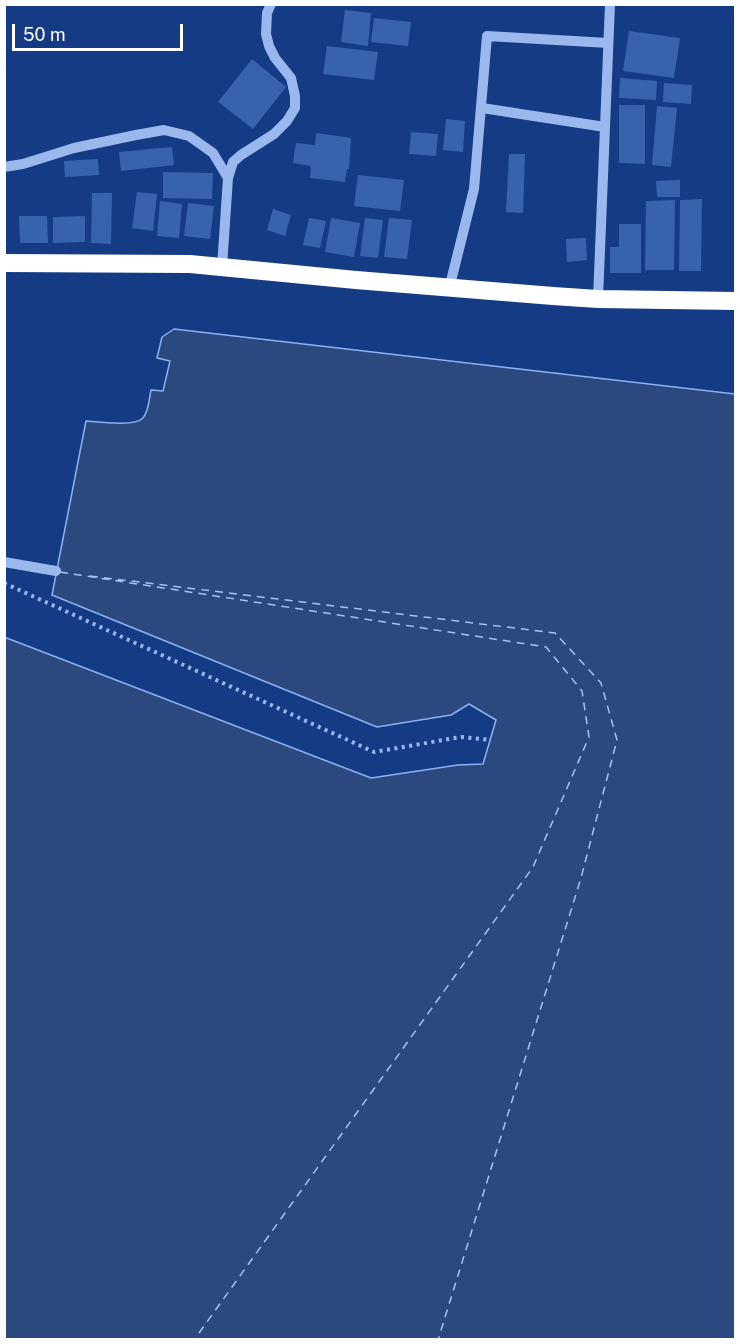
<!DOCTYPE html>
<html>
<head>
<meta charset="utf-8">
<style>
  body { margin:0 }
  #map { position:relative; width:740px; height:1344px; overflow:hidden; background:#153b85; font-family:"Public Sans",sans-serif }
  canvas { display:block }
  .frame { position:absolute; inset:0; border:6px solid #fff; pointer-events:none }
  .scale { position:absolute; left:12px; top:24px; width:171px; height:27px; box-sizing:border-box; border:3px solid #fff; border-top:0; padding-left:8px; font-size:18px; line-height:21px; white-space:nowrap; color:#fff; -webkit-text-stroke:4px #153b85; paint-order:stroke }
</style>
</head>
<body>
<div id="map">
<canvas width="740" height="1344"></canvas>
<div class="frame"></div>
<div class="scale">50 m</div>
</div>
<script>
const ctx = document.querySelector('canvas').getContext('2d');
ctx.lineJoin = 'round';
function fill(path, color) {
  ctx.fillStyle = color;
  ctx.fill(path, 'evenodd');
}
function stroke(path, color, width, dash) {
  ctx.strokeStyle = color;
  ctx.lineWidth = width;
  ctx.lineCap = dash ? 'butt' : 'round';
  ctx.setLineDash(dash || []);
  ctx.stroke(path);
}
const water = new Path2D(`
  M174,329L735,394V1339H5L4,637L371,778L458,765L483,764L496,720L469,704L451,715L377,727L52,595L86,421C99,422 135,427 143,418C149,411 149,399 151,390L163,391L170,361L157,358L162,337Z`);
const ferry = new Path2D(`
  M60,572L546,647L582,691L589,737L533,867L194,1340
  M90,576L555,633L601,683L617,740L581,878L438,1340`);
const building = new Path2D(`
  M345,10L371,13L368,46L341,42Z
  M374,18L411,22L408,46L371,42Z
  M629,31L680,38L674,78L623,71Z
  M327,46L378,52L374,80L323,74Z
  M252,59L286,87L253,129L218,102Z
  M620,78L657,81L656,100L619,98Z
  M664,83L692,85L691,104L663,102Z
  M619,105H645V164L619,163Z
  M657,106L677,108L671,167L652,165Z
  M446,119L465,121L463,152L443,150Z
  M411,132L438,134L436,156L409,154Z
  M316,133L351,138L349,169H347L345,182L310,178L311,166L293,163L296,143L315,145Z
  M172,147L174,165L121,171L119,152Z
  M509,154H525L523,213L506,212Z
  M98,159L99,175L65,177L64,161Z
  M163,172L213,173L212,199L163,198Z
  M358,175L404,180L400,211L354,206Z
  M680,180V197H657L656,181Z
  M137,192L157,194L153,231L132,228Z
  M92,193H112L111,244L91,243Z
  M702,199L701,271H679L680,200Z
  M675,200L674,270H645L646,201Z
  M160,201L182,204L179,238L157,236Z
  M188,203L214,206L210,239L184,236Z
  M273,209L291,215L285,236L267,230Z
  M19,216H47L48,243H20Z
  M85,216V242L53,243V217Z
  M309,218L326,221L320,248L303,245Z
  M331,218L360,223L354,257L325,252Z
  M365,218L383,220L378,258L360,256Z
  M389,218L412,220L407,259L384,257Z
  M619,224H641V273H610V247H619Z
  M586,238L587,260L567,262L566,239Z`);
const path = new Path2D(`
  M4,583L374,752L461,737L491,740`);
const minor = new Path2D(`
  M482,108L605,127
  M4,167L23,164L74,148L136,135L164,130L189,136L213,153L228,178L222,267
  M228,178L233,162L241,155L274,134L287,121L295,108V96L291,78L275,58L269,46L266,34L267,13L271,4
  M449,289L474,189L487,36L608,43
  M598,299L610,4
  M4,562L56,571`);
const highway = new Path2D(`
  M4,263L190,264L356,280L553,296L598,299L736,301`);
fill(water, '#2b487f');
stroke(water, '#8cb1f1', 1.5);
stroke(ferry, '#a5c2f5', 1.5, [8, 6]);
fill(building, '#3962ad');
stroke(path, '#9ab8ee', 4, [3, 4.5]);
stroke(minor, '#9ab8ee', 10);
stroke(highway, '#fff', 18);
</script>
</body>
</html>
